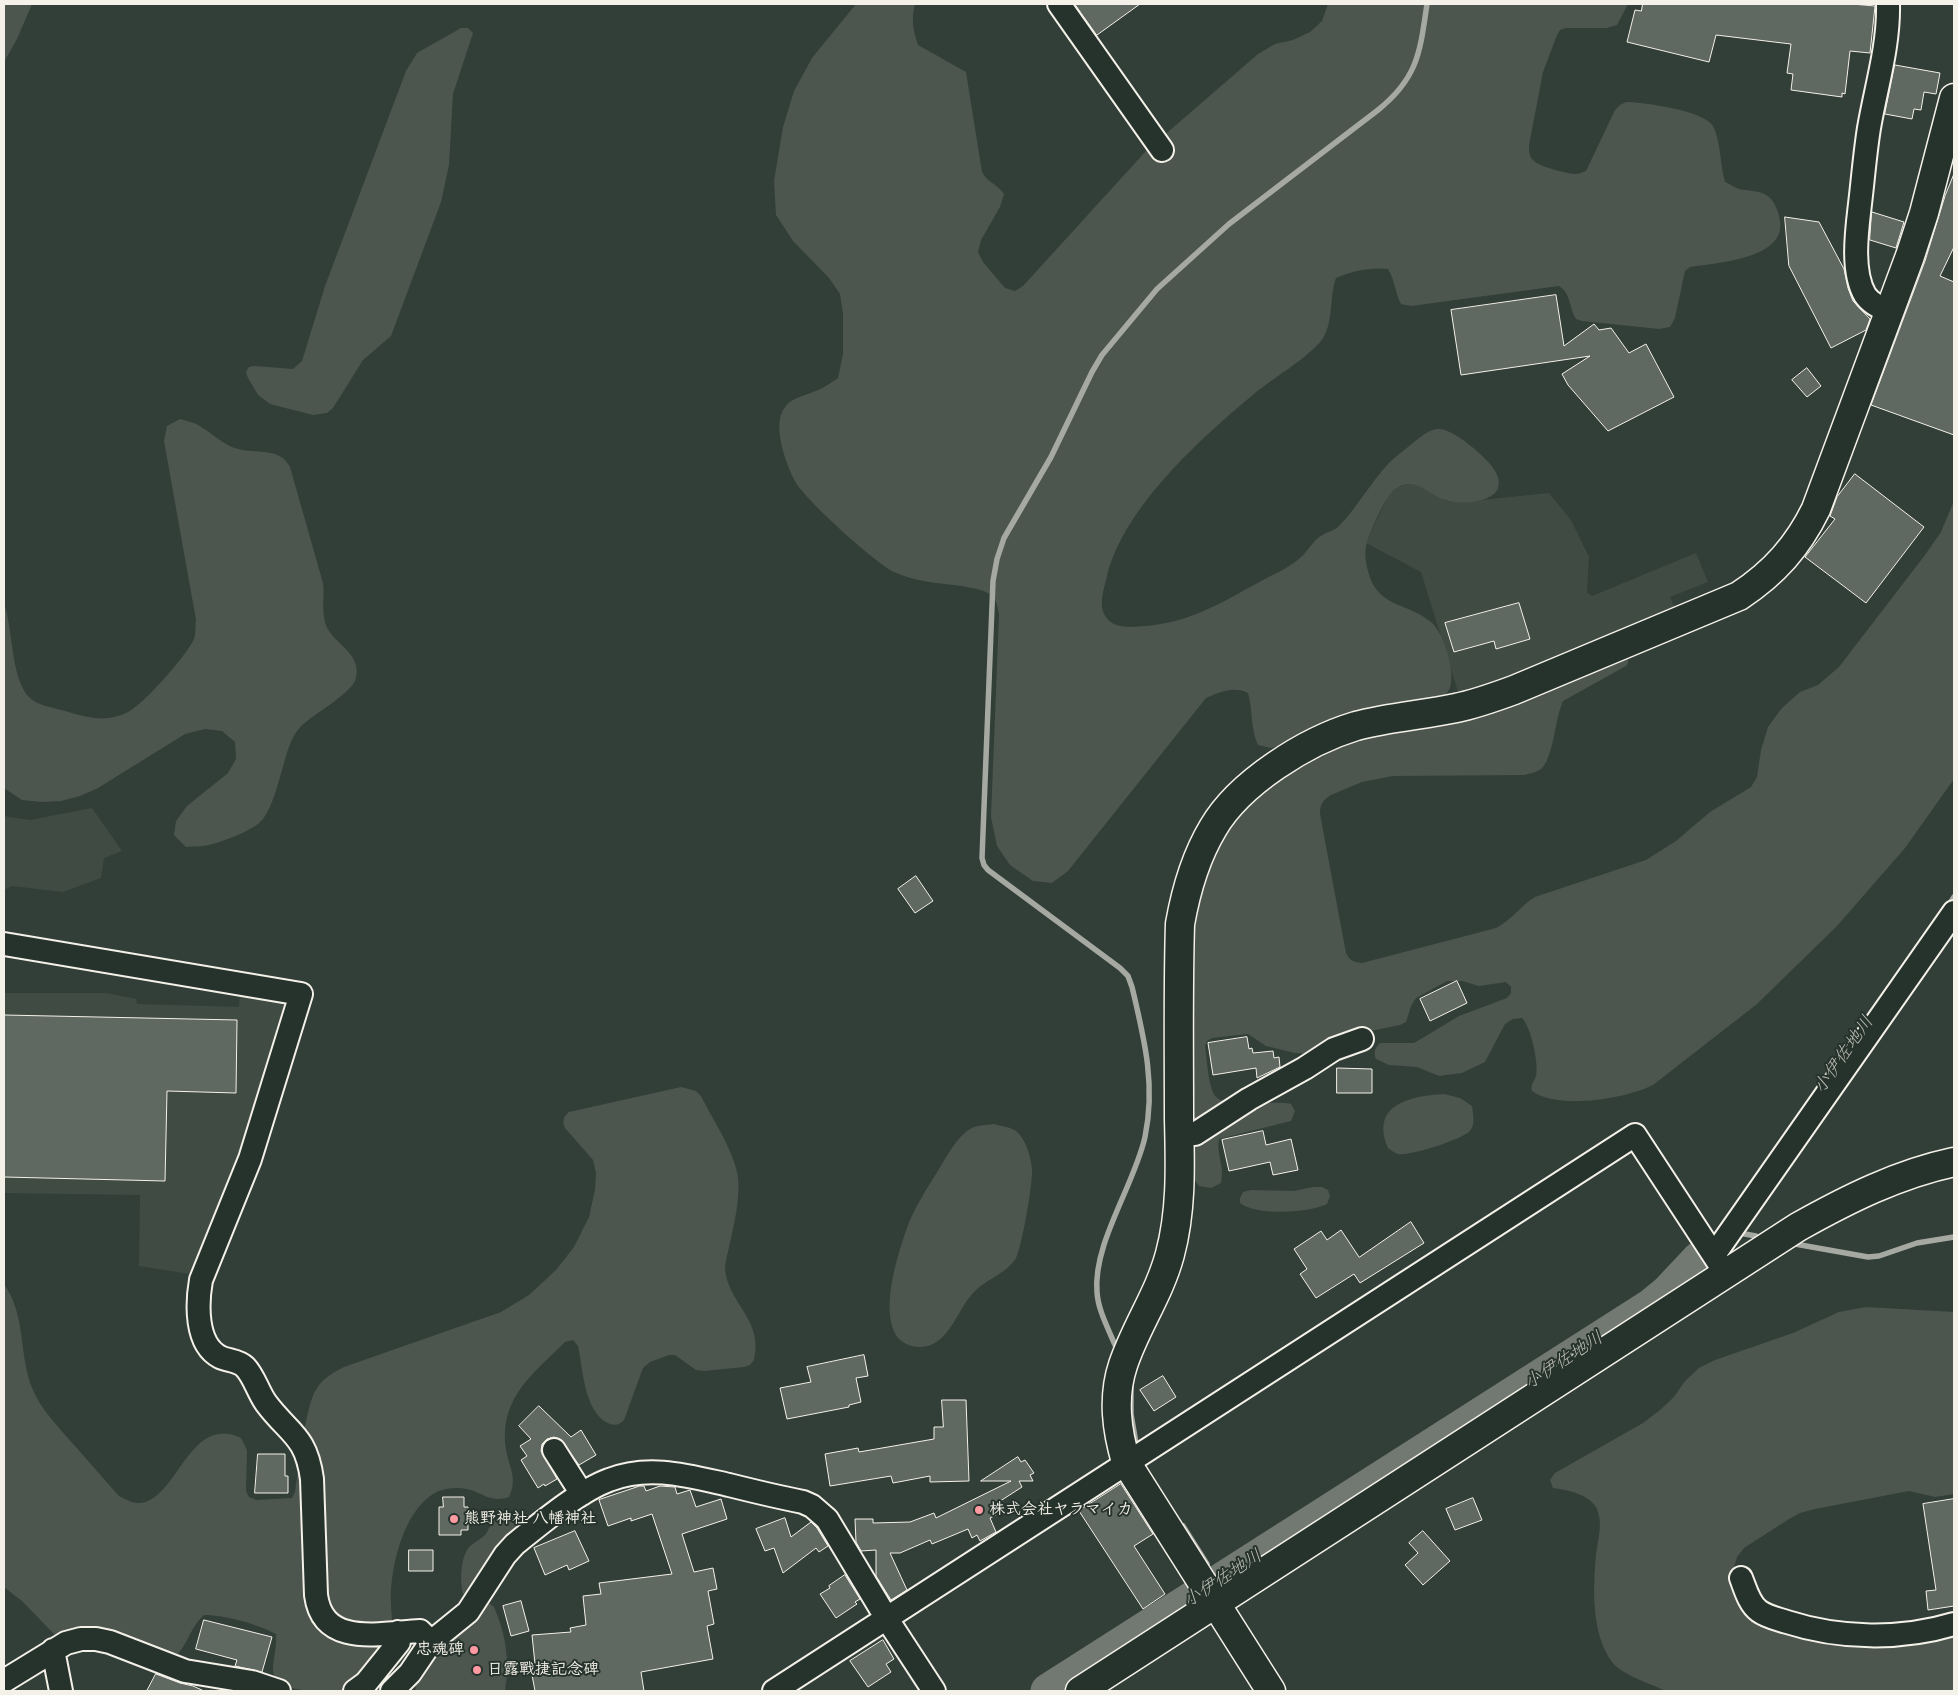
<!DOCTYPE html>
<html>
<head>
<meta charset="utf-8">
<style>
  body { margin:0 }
  #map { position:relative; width:1958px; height:1695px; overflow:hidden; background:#323e38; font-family:Sriracha,sans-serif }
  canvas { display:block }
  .frame { position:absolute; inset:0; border:5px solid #f4f1e8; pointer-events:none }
</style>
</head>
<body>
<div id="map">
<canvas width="1958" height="1695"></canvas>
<div class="frame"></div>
</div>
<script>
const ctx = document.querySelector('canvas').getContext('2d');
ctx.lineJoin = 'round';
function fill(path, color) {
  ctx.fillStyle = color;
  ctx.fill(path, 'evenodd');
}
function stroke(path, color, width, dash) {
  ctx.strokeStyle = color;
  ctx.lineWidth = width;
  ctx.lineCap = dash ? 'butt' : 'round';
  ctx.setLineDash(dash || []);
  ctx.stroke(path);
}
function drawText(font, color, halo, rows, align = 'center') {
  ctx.font = font + ' Sriracha,"Klee One",sans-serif';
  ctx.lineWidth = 4;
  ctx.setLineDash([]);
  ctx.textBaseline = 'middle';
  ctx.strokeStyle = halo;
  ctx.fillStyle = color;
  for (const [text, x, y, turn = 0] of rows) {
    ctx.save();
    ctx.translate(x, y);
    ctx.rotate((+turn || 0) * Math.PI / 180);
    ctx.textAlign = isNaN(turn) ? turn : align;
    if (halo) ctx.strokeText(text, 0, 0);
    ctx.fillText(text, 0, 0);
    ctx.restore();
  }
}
const built = new Path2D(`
  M1411,483L1425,488L1446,501L1461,502L1549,493L1571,520L1589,557L1587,592L1592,596L1696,553L1708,582L1670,597L1676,610L1510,680L1459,695L1421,572L1366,543L1388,496L1398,487Z
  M92,808L122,851L104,858L101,878L63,892L12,886L4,890V816L30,820Z
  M4,993H107L136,999L137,1004L239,1007L240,993L293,1002L245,1157L196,1275L139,1266L140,1195L4,1193Z`);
const green = new Path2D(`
  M4,4H32L17,39L4,62Z
  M856,4H915C911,19 913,30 918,45L966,72L982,172C988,183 996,183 1004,194L1000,207L981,240L978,252L983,262L1005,288L1015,291L1023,286L1146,151L1258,54L1275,44L1293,40L1310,32L1322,21L1328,4H1628L1617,25L1607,28H1566L1560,30L1557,35L1543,72L1529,145C1529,151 1529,156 1533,160C1539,167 1566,173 1575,174C1579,174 1582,172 1586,171L1615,110L1620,105L1626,102C1644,102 1705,111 1713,126C1721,141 1720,165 1725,182C1730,184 1735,188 1739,189C1748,191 1761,190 1769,197C1775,202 1779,213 1780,221C1786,259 1716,263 1690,267L1685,271L1675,318L1670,327L1659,329L1582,321L1576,319C1569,308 1571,293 1559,286L1411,306L1401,304C1395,293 1395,280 1388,269C1371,267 1352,271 1336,278C1329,297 1334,325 1321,341C1304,361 1274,377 1254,394C1201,438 1124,507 1107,576C1104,588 1099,603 1104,614C1112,630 1131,627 1145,626C1189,623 1223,602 1261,581C1274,574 1289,568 1300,558C1307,552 1311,544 1318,538C1324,532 1334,532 1340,525C1358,506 1371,482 1389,463C1397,455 1406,449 1414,442C1421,437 1428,430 1437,429C1451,427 1481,453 1490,464C1496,471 1501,480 1498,488C1493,503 1458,505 1445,500C1428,495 1416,476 1397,488C1385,495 1374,525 1368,539C1364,550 1365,559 1368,571C1377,608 1407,602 1431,622C1444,632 1460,682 1446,694C1445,696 1435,699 1434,700L1271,748L1258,745C1250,728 1253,710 1248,693C1234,686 1220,692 1206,698L1068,871L1052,883L1033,881L1010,865L997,846L991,817L999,615C998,608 997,600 991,595C983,589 971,588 962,586C940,583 915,582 894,572C875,563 807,501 796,483C786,465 771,424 785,407C792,397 808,395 818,390C825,387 832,382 838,378L843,354V314L840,294L829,278L793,241L776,215L774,181L783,127L794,91L812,58Z
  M461,28H468L473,33L453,94L449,165L441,202L391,336L363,360L333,408L327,413L313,415L270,404L258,395L248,378L246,372L249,367L255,366L293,369L302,361L325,286L406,71L417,53Z
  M180,419C186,421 193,422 198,425C212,433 223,445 238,449C257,454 280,447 290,467L323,583C325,599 320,617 329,631C340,647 361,655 356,678C352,695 309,715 297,731C289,742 286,757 282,770C277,787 273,805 263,819C255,830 222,842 209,845C202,847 193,846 186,847L174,835L176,821L187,806L228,773L236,759L235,742L222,731L205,729L185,734L98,788L80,796L61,801L42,802L22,800L4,788V603C13,629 11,679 29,697C36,705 51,707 61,710C76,714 93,720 109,718C115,717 123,715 128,712C143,705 187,655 194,639C196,634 195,626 196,620L164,441L167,426Z
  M1954,501V779L1905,848L1837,926L1757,1004L1653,1085C1625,1099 1558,1110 1532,1091C1530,1084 1534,1082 1536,1076C1539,1064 1531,1027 1522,1018L1513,1019L1505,1024L1485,1062L1462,1073L1439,1076L1417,1067L1389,1065L1376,1059C1373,1052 1375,1048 1380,1043H1414L1459,1016L1507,998L1511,993V987L1506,982L1479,986L1462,981H1447L1416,998L1411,1006L1406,1022L1400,1025L1361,1033L1310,1054L1295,1053L1266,1046L1248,1034L1212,1038L1207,1041L1205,1046C1207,1059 1208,1085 1215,1096C1224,1109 1273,1100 1291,1104L1295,1111L1291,1121L1219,1139C1216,1154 1225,1166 1221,1183L1211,1188L1199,1186L1193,1178L1191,925L1197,893L1223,832L1244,807L1269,785L1297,765L1358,737L1625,658L1628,659V663L1626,666L1563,701C1555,719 1554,753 1543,767C1539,772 1531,773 1525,775L1393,776L1362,782L1331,795C1323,800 1320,804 1320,814L1346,953C1350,961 1354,962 1362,963L1496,928C1512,920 1520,906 1535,897L1646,860L1676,841L1710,812L1751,787L1757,777L1761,750L1768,727L1782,708L1800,692L1818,685L1839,667L1925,555L1941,532Z
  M681,1087L696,1091L701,1096C713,1120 734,1151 738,1177C741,1204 730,1240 725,1266C726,1303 764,1318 754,1360L750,1365L744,1367L704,1371L696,1370L675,1355H669L650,1362L643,1368L624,1420C620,1424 616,1426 610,1424C584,1414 583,1369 578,1346L573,1340L565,1342C533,1374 499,1398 506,1449C509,1468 518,1478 509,1497C506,1498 501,1499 498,1499C490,1499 483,1495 476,1492C466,1487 450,1487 439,1491C404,1506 390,1568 391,1602C391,1615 394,1627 390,1640C386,1650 357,1679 348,1689L342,1691C323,1691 275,1695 273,1670C273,1658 277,1647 276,1634C257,1624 225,1615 204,1615C190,1627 188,1645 175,1657L54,1634L22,1601L4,1587V1284C27,1317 18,1355 33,1390C40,1407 54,1422 66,1436C84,1456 101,1476 119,1496C128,1501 138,1506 148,1501C180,1487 193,1415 241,1438L247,1450L246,1491L249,1497L256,1500L292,1498L295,1492C299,1468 305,1405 317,1388C323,1378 334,1372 344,1367L501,1312L529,1295L556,1270L574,1247L589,1217L595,1190L596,1173L593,1160L565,1128C562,1121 563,1117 569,1112Z
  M1444,1094L1460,1098L1472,1106C1473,1115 1476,1125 1469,1132C1459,1140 1411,1156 1398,1154C1395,1153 1391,1150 1388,1148C1370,1105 1409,1096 1444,1094Z
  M994,1124C1000,1126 1011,1127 1016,1131C1026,1139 1031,1157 1032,1169C1033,1182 1022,1247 1016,1258C1007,1273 987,1279 975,1291C957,1308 949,1348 919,1347C913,1347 904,1344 899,1339C878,1314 898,1253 908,1225C916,1205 928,1187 939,1169C947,1156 958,1135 972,1128C978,1125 988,1125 994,1124Z
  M1313,1187H1322L1328,1190L1330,1196L1327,1204C1309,1213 1256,1216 1240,1203V1198L1243,1192L1251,1190L1294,1191Z
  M1866,1307L1954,1312V1494L1935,1497L1909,1491L1815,1509L1800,1513L1789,1519L1744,1548L1737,1557L1733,1570L1734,1581L1752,1616L1954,1632V1691H1666C1651,1684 1622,1675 1612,1662C1591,1633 1593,1588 1596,1554C1598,1540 1603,1523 1597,1509C1590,1494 1567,1490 1553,1488L1550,1480L1555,1473L1643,1423L1660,1410L1674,1397L1685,1381L1699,1368L1715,1360L1793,1333L1839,1312Z
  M502,1514C511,1515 520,1515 520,1526L467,1596L463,1594C460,1581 460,1559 469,1547C474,1542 480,1540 485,1535C491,1527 492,1517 502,1514Z
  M485,1604H490L494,1607C506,1634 510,1662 505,1691H416C412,1663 466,1622 485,1604Z`);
const stream = new Path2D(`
  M1947,908L1954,897
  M1739,1233L1756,1236
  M1795,1244L1868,1257L1879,1256L1917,1243L1954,1237
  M1115,1345C1108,1328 1098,1310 1097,1292C1093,1243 1134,1186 1145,1137C1156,1084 1144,1038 1132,987L1128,976L1120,968L988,870L984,865L982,858L993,581L997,559L1004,538L1051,457L1092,372L1102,355L1157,289L1229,224L1378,110C1418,78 1420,52 1427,4
  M1131,1384V1414L1136,1443
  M1183,1526L1207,1564
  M1215,1576L1219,1582`);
const river = new Path2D(`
  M1048,1691L1651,1306L1668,1292L1699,1259`);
const building = new Path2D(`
  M1075,4H1140L1097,35Z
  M1643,4H1852L1875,6L1870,53L1850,51L1845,94L1842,93V97L1791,90L1793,74L1787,73L1791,44L1716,35L1709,62L1627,42L1635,10L1641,11Z
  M1895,65L1940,73L1936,94L1924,92L1921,110L1914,109L1912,119L1885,114Z
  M1954,174V247L1940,276L1954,282V435L1871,405L1925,261L1945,196Z
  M1872,212L1904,222L1896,248L1870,240Z
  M1785,217L1819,222L1844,269L1848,288L1853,301L1870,319L1866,330L1831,348L1789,266Z
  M1556,295L1564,346L1594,324L1599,330L1611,328L1629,353L1646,344L1674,397L1608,431L1568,385L1562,374L1590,356L1461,375L1451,310Z
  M1807,368L1821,386L1807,397L1792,380Z
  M1855,474L1924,527L1866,603L1805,557L1835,519L1830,516L1837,497Z
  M1519,603L1530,639L1496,649L1494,641L1454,652L1445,623Z
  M916,876L933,901L915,913L898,889Z
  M1457,981L1467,1003L1430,1021L1420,999Z
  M4,1015L237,1020L236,1093L167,1091L165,1181L4,1177Z
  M1247,1037L1249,1049L1252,1048L1253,1053L1273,1051L1274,1058L1279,1057L1280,1067L1257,1078L1256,1068L1213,1075L1208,1043Z
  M1337,1068L1372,1069V1093H1337Z
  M1263,1131L1266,1145L1291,1139L1298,1170L1273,1175L1270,1162L1229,1171L1222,1140Z
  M1411,1222L1424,1243L1360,1283L1354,1274L1316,1298L1300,1274L1307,1269L1294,1249L1321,1231L1327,1240L1341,1230L1359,1257Z
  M864,1355L868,1376L856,1378L861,1402L849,1405V1407L787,1419L780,1388L811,1382L807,1367Z
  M1163,1376L1176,1397L1154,1411L1140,1390Z
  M942,1400H966L969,1481L930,1482V1476L893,1483L891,1476L830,1486L825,1454L858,1448L859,1452L934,1439V1427H943Z
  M539,1406L571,1437L581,1430L596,1455L579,1465L560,1439L554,1437L547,1439L542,1444L541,1451L557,1479L545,1486L544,1484L538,1488L521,1460L527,1456L520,1446L531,1439L519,1426Z
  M258,1454H285V1476H288V1493H255Z
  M1018,1457L1021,1462L1025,1460L1034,1473L1030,1475L1033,1481H1019L1022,1487L991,1507L996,1515L990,1518L996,1532L980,1541L977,1535L972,1538L968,1529L932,1544L930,1540L900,1553H890L907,1590L891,1600L876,1576V1550L861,1551L856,1542L855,1519H873V1523L910,1522L934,1513L936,1518L1011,1481H981Z
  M1121,1484L1153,1534L1134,1546L1165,1594L1143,1609L1079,1511Z
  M640,1486H644L646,1491L660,1486L675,1487L677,1494L690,1490L696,1507L721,1499L727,1519L682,1534L694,1572L713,1568L717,1589L708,1591L714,1624L707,1626L713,1659L641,1672L644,1691H535L530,1664H535L532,1635L571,1632L570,1628L586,1625L583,1596L601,1594L599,1583L672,1574L652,1514L631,1521V1518L608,1526L599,1500Z
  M443,1497H464V1507H468V1530H461V1535H439V1507H443Z
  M1473,1498L1482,1520L1455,1530L1446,1509Z
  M1954,1499V1606L1928,1610L1926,1591L1936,1590L1923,1504Z
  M785,1518L791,1537L811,1522L817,1528L828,1546L819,1552L816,1548L783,1573L774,1548L765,1551L756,1529Z
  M575,1531L589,1561L569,1570L567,1565L545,1575L534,1548Z
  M1423,1531L1450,1561L1423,1585L1405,1565L1418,1553L1409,1543Z
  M409,1550H433V1571H409Z
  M845,1575L860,1599L855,1602L857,1604L836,1618L820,1594L830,1588L829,1586Z
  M521,1601L529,1631L511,1636L503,1606Z
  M204,1620L272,1637L262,1672L235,1666L237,1660L196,1649Z
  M883,1640L894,1659L886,1664L891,1672L868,1687L850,1661Z
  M156,1674L180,1683L193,1686L204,1691H147Z`);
const minor = new Path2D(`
  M1059,4L1162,150
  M1888,4C1889,46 1876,87 1869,128C1865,153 1863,179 1860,204C1857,230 1851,271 1865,295C1871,304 1880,308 1890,311
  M4,944L301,994L250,1159L201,1280C197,1303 195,1344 220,1357C228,1361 238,1360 245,1367C254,1376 258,1392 266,1403C289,1434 306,1435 312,1479L316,1595C323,1648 381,1633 420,1631L431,1642
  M1180,1134H1195L1249,1099L1305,1068L1334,1049L1362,1039
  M1714,1255L1954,912
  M554,1450L582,1494
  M1741,1578C1745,1588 1749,1604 1759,1611C1767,1617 1778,1619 1787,1622C1840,1639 1901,1640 1954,1624
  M53,1650L61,1691
  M4,1681L66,1643L81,1639H96L110,1642L185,1671L252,1682L279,1691
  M355,1691L366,1683L399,1642L398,1632
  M392,1691L410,1673L431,1642L468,1612L505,1555L515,1544C540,1524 579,1491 609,1480C649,1464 689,1476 729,1485C753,1491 778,1497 803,1502L812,1506L827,1519L887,1619L934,1691
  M774,1691L1635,1135L1726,1274`);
const tertiary = new Path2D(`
  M1080,1691L1798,1227C1848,1199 1898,1174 1954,1162
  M1271,1691L1126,1462C1117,1431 1112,1398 1123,1365C1136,1326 1159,1295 1170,1254C1182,1209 1180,1163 1179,1118C1179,1053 1178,989 1180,924C1186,890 1195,858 1213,828C1239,783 1306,741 1356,726C1389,717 1423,715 1456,708C1476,704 1495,697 1514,690L1739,596C1774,573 1798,546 1816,509L1910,256L1924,213L1954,98`);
const markers = [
  [979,1510,5,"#ff9aa2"],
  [454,1519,5,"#ff9aa2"],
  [474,1650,5,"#ff9aa2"],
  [477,1670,5,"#ff9aa2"]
];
const poiNames = [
  ["株式会社ヤラマイカ",989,1510],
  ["熊野神社 八幡神社",464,1519],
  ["忠魂碑",464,1650,"right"],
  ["日露戰捷記念碑",487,1670]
];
const waterNames = [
  ["小伊佐地川",1844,1055,-55],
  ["小伊佐地川",1564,1361,-33],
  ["小伊佐地川",1223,1579,-33]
];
fill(built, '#404b44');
fill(green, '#4c564f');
stroke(stream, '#a6a9a1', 5.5);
stroke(river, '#727972', 35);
fill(building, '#5f6861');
stroke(building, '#f4f1e8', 1);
stroke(minor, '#f4f1e8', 26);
stroke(tertiary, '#f4f1e8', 31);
stroke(minor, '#26332d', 22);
stroke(tertiary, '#26332d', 28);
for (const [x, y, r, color] of markers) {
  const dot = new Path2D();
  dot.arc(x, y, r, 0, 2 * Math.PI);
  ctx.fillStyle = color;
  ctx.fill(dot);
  stroke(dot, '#26332d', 2);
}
drawText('bold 16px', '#f4f1e8', '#26332d', poiNames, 'left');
drawText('italic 18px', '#babbb3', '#26332d', waterNames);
</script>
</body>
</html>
